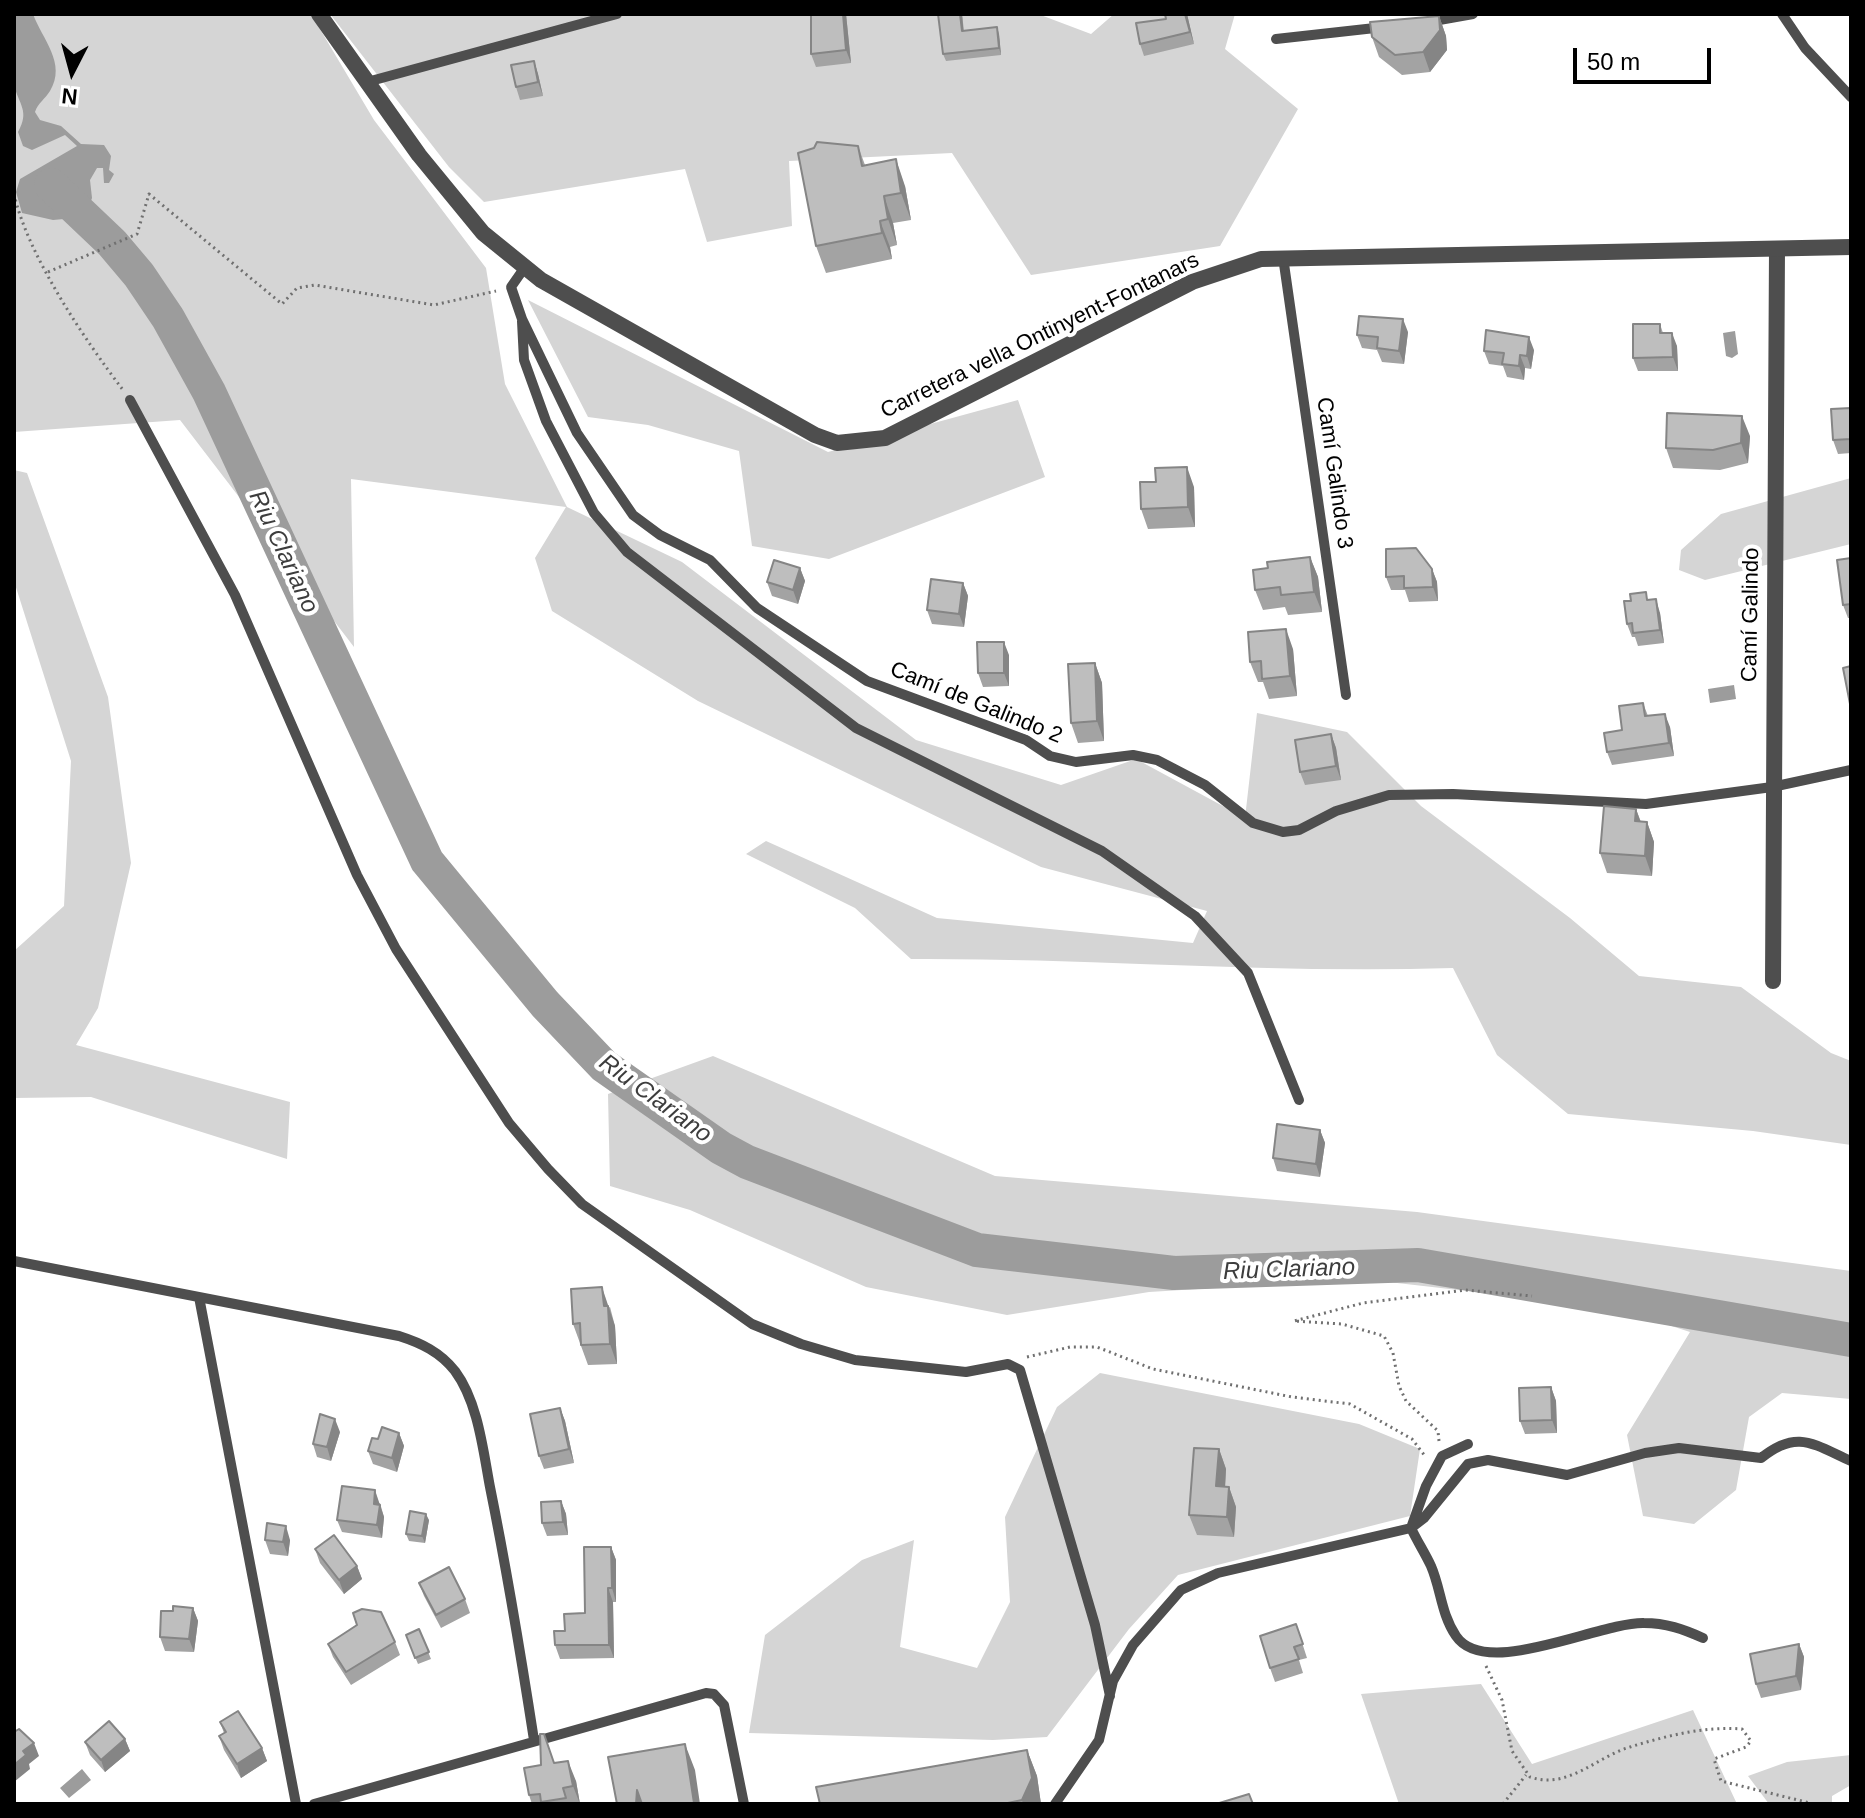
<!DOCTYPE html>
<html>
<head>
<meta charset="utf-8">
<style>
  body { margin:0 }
  #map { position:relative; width:1865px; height:1818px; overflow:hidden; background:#fff; font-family:Arial,sans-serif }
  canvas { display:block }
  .frame { position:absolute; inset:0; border:16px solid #000; pointer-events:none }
  .north { position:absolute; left:32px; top:32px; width:80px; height:80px; -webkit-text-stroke:6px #fff; paint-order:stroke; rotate:186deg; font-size:22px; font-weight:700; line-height:32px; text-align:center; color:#000 }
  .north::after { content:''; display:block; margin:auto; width:28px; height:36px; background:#000; clip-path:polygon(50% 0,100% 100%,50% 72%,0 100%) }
  .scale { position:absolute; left:1573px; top:48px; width:138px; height:36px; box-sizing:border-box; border:4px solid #000; border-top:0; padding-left:10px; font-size:24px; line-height:28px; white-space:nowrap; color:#000; -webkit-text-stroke:6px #fff; paint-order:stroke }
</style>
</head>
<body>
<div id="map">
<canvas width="1865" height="1818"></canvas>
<div class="frame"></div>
<div class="north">N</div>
<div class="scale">50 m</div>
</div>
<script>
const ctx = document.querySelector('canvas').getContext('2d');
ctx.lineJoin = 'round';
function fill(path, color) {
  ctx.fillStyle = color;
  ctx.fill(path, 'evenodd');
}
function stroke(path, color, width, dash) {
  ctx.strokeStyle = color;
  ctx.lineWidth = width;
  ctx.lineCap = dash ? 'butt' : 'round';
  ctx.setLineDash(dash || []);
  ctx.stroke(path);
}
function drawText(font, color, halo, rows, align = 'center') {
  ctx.font = font + ' Arial,sans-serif';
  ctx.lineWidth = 8;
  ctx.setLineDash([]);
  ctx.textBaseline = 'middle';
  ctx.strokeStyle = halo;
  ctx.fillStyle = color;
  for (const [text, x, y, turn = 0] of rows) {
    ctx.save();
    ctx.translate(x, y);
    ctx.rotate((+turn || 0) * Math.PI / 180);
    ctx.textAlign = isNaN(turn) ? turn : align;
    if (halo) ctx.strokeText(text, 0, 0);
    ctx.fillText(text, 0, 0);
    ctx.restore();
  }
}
const green = new Path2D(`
  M14,14H311L374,120L486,268L505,384L567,507L682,562L916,740L1061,785L1136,759L1245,818L1257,713L1347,732L1421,806L1570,918L1639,976L1741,987L1831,1053L1851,1061V1145L1753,1131L1568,1114L1497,1055L1453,968C1272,974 1092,958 911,959L855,908L746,854L766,841L937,918L1193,943L1207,911L1041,867L698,701L552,611L535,558L566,507L351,479L354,647L180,420L14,432Z
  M330,14H1038L1091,34L1114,14H1235L1225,49L1298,109L1220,246L1031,275L952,153L789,161L792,226L707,242L685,169L484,202L449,167Z
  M528,300L828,452L1018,400L1045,477L829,559L752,546L739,451L648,425L588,417Z
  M14,470L27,473L108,697L131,863L98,1008L76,1045L290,1102L287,1159L91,1097L14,1098V951L64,906L71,761L14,581Z
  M1851,478V544L1705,580L1679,570L1681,550L1721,514Z
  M713,1056L995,1176L1417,1212L1851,1271V1399L1782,1393L1749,1417L1736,1490L1694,1524L1643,1516L1627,1435L1690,1332L1616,1308L1362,1279L1149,1292L1007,1315L866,1287L690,1210L610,1186L608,1094Z
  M1100,1373L1359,1424L1420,1449L1410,1516L1178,1575L1129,1629L1047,1737L993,1740L749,1733L765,1635L862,1560L914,1540L900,1647L977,1668L1010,1602L1005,1517L1057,1407Z
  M1481,1684L1532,1764L1693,1710L1737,1804H1399L1361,1694Z
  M1851,1755V1785L1832,1796V1804H1769L1748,1776L1787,1762Z`);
const water = new Path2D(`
  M14,14H33C42,39 67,63 50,91C45,99 38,103 35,112L40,120L61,126L81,144L104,145L111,156L109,170L114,174L109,183H104L103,168H97L90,180L92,198L85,217L53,220L22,213L16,192L20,179L77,146L65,135L32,150L23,146L18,132C30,111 19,105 14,85C9,64 14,36 14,14Z
  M1735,331L1738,354L1732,358L1726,356L1723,333Z
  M1734,685L1736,699L1710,703L1708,689Z
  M82,1769L91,1780L69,1798L60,1788Z`);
const river = new Path2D(`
  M51,185L112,243L139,275L168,318L209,392L427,861L545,1004L604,1066L721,1148L747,1162L977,1250L1174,1273L1418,1265L1851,1340`);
const path = new Path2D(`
  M14,194C28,256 85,340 123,390
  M48,272L137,234L149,194L282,304L297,288L315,285L434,305L496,291
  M1027,1357L1070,1347H1097L1153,1369L1292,1397L1350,1404L1412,1439L1425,1456
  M1439,1441L1438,1431L1406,1401L1399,1386L1393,1353L1384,1336L1342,1324L1294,1321L1363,1303L1465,1290L1532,1296
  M1486,1666L1502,1700L1512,1751L1530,1777C1568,1790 1596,1757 1630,1747C1666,1736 1704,1726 1742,1729L1751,1741L1746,1747L1714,1759L1721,1781L1814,1804
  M1503,1804L1526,1775`);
const service = new Path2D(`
  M1782,14L1805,48L1851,97
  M1428,22L1473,14
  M1276,39L1384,27
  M367,82L617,14
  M1283,257L1346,695
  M525,267L511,287L522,319L577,433L633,515L660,535L710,560L757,608L867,681L1026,740L1050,756L1076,762L1133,755L1157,760L1205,785L1253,823L1283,832L1299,830L1336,811L1389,795L1453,794L1646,804L1772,787L1851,770
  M522,321L524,360L546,421L594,513L627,552L856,728L1102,851L1195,916L1248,973L1299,1100
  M130,400L235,595L357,875L396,949L509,1123L548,1169L582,1204L752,1324L801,1344L855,1360L966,1372L1008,1364L1020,1370L1095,1625L1110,1696
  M14,1261L399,1336C421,1343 440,1352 455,1371C478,1402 483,1450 490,1487C507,1571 521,1656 534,1740
  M199,1297L296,1804
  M1468,1444L1442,1456L1426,1486L1411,1528C1417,1541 1425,1553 1431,1566C1441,1589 1441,1614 1456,1636C1486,1680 1599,1622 1644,1623C1666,1623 1683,1629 1703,1638
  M314,1804L706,1693L714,1694L724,1705L744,1804
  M1055,1804L1099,1740L1113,1681L1133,1645L1181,1590L1218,1573L1411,1528L1424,1518L1468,1464L1488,1460L1567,1475L1645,1453L1679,1448L1761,1458C1797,1429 1813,1444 1851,1461`);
const minor = new Path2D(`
  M1773,981L1777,249`);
const tertiary = new Path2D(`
  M319,14L419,155L483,233L541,280L815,435L837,443L885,438L1192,282L1261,259L1851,247`);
const wall = new Path2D(`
  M811,14H846L851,63L816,67L811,54Z
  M938,14H962L964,31L999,34L1001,55L946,61L943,54Z
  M1187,14L1194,44L1144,56L1140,44L1166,19Z
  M1439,16L1446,36L1447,50L1430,72L1402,75L1379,57L1372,37Z
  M534,61L538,74L543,96L520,100L516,87Z
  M858,146L865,165L905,186L911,220L893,223L897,245L890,247L892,259L826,273L816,246Z
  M1660,324L1663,333L1677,346L1678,371H1638L1633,358Z
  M1408,332L1404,364L1382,362L1377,350L1362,348L1357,335Z
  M1534,350L1531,369L1525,368L1524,380L1507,377L1503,366L1489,364L1484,351Z
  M1851,408V453L1838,454L1833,440Z
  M1750,436L1748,463L1720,470L1673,468L1666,448Z
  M1194,487L1195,527L1148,529L1141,509Z
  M1310,557L1318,577L1322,612L1288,615L1285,607L1263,610L1255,590L1268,568Z
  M1851,558V618H1848L1843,605Z
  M800,568L805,581L798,604L772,596L767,582Z
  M1432,569L1437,582L1438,601L1409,602L1405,590H1391L1386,577Z
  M963,583L968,596L964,627L932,624L927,610Z
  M1649,600L1660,613L1664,643L1638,646L1635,637H1632L1627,624Z
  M1293,649L1297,696L1269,699L1263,682H1258L1250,662Z
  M1009,655V686L983,687L978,673Z
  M1095,663L1102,683L1104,741L1078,743L1071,723Z
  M1643,703L1648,716L1670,727L1674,756L1612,765L1607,752L1622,730Z
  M1331,734L1336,748L1341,780L1305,785L1300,772Z
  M1636,809L1641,822H1647L1654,842L1652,876L1607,873L1600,853Z
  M1320,1130L1325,1143L1320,1177L1277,1171L1273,1158Z
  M610,1307L615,1326L617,1364L588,1365L573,1324Z
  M1551,1387L1556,1401L1557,1433L1525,1434L1520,1421Z
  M560,1408L565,1421L574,1463L544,1469L539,1456Z
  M340,1432L331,1461L317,1457L313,1444Z
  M399,1433L404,1446L397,1472L373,1464L368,1451L378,1439Z
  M1219,1449L1226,1469L1225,1487H1229L1236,1507L1234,1537L1197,1535L1189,1515Z
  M561,1501L566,1514L568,1535L547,1536L542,1523Z
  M380,1503L384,1517L382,1538L342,1532L337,1520Z
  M429,1520L425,1543L409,1541L406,1534Z
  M265,1540H290L288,1556L270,1554Z
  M611,1547L616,1560V1602H613L614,1658L560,1659L555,1645L565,1631L585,1613Z
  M315,1549L357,1566L362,1579L344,1594L320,1563Z
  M419,1583L465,1599L470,1613L441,1628L424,1596Z
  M193,1608L198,1621L194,1652L165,1651L160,1637L173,1611Z
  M1296,1624L1307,1658L1299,1660L1303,1673L1275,1682L1270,1668Z
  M357,1625L395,1642L400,1655L351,1685L333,1657L328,1644Z
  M419,1629L431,1659L418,1664L406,1635Z
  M1799,1644L1804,1657L1801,1690L1761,1698L1756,1684Z
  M220,1722L262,1748L267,1761L241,1778L224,1750L219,1736L224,1733Z
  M125,1739L130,1751L105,1772L90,1755L85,1742Z
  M1027,1750L1037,1776L1041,1804H820Z
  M554,1763L576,1781L580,1804H532L529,1795Z`);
const shadedWall = new Path2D(`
  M843,14H846L851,63L846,50Z
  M960,14H962L964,38L962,31Z
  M1185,14H1187L1194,44L1190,32Z
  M1439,16L1446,36L1447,50L1430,72L1423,52Z
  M997,27L999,34L1001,55L999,48Z
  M534,61L538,74L543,96L538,82Z
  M896,159L905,186L911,220L901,193Z
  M884,196L893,223L897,245L888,219Z
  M880,221L890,247L892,259L882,233Z
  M1403,319L1408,332L1404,364L1399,351Z
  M1672,333L1677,346L1678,371L1673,357Z
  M1529,337L1534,350L1531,369L1527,356Z
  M1520,355L1525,368L1524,380L1519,366Z
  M1742,416L1750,436L1748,463L1741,443Z
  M1187,467L1194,487L1195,527L1188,507Z
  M1310,557L1318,577L1322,612L1314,592Z
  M800,568L805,581L798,604L793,590Z
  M1432,569L1437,582L1438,601L1433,587Z
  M963,583L968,596L964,627L959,614Z
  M1656,599L1660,613L1664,643L1660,630Z
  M1286,629L1293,649L1297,696L1290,676Z
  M1004,642L1009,655V686L1004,673Z
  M1095,663L1102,683L1104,741L1097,721Z
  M1665,714L1670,727L1674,756L1669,743Z
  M1331,734L1336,748L1341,780L1336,766Z
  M1636,809L1643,829L1635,821Z
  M1647,822L1654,842L1652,876L1645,856Z
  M1320,1130L1325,1143L1320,1177L1316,1164Z
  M602,1287L615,1326L617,1364L610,1344L604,1306Z
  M1551,1387L1556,1401L1557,1433L1552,1420Z
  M560,1408L565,1421L574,1463L569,1449Z
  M335,1419L340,1432L331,1461L327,1447Z
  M399,1433L404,1446L397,1472L392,1458Z
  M1219,1449L1226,1469L1224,1506L1216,1486Z
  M1229,1487L1236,1507L1234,1537L1227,1517Z
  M375,1490L384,1517L382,1538L377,1525L374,1504Z
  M561,1501L566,1514L568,1535L563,1522Z
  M426,1514L429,1520L425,1543L422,1536Z
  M286,1526L290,1540L288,1556L283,1542Z
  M611,1547L616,1560V1602L612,1588Z
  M357,1566L362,1579L344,1594L339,1580Z
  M608,1588L613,1602L614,1658L609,1645Z
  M193,1608L198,1621L194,1652L189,1639Z
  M1799,1644L1804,1657L1801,1690L1796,1676Z
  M125,1739L130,1751L105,1772L101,1760Z
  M34,1743L39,1756L29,1764L30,1769L14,1782V1765L23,1751Z
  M685,1744L695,1770L700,1804L694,1803Z
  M262,1748L267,1761L241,1778L237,1764Z
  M1027,1750L1037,1776L1041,1804H1023L1022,1800Z
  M568,1761L576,1781L580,1804L573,1786Z
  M637,1790L643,1804H636Z`);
const building = new Path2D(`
  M811,14H843L846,50L811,54Z
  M938,14H960L962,31L997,27L999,48L943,54Z
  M1165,14H1185L1190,32L1140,44L1136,23L1166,19Z
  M1439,16L1440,30L1423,52L1395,55L1372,37L1370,22Z
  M534,61L538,82L516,87L511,65Z
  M817,142L858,146L862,166L896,159L901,193L884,196L888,219L880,221L882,233L816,246L798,153L814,148Z
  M1359,316L1403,319L1399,351L1377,348L1378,337L1357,335Z
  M1633,324H1660V333H1672L1673,357L1633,358Z
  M1486,330L1529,337L1527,356L1520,355L1519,366L1502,364L1504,353L1484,351Z
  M1851,408V439L1833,440L1831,409Z
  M1667,413L1742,416L1741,443L1713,450L1666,448Z
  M1187,467L1188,507L1141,509L1140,482H1156L1155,468Z
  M1416,548L1432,569L1433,587L1404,588V576L1386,577V549Z
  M1310,557L1314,592L1281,595L1280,587L1255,590L1253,570L1268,568L1267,562Z
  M1851,558V604L1843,605L1837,560Z
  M774,560L800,568L793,590L767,582Z
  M931,579L963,583L959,614L927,610Z
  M1646,592L1647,600L1656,599L1660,630L1633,633L1632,623L1627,624L1624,601H1631L1630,594Z
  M1286,629L1290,676L1262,679L1261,661L1250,662L1248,632Z
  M977,642H1004V673H978Z
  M1095,663L1097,721L1071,723L1068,664Z
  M1851,666V709L1843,668Z
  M1643,703L1645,716L1665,714L1669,743L1607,752L1604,733L1622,730L1619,706Z
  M1331,734L1336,766L1300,772L1295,740Z
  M1604,806L1636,809L1635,821L1647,822L1645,856L1600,853Z
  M1277,1124L1320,1130L1316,1164L1273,1158Z
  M602,1287L604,1306H608L610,1344L581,1345L580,1323L573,1324L571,1289Z
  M1551,1387L1552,1420L1520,1421L1519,1388Z
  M560,1408L569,1449L539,1456L530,1414Z
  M320,1414L335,1419L327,1447L313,1444Z
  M382,1427L399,1433L392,1458L368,1451L372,1438L378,1439Z
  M1194,1448L1219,1449L1216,1486L1229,1487L1227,1517L1189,1515Z
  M342,1486L375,1490L374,1504L380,1505L377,1525L337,1520Z
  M561,1501L563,1522L542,1523L541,1502Z
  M410,1511L426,1514L422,1536L406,1534Z
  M267,1523L286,1526L283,1542L265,1540Z
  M334,1535L357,1566L339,1580L315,1549Z
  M584,1547H611L612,1588H608L609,1645H555L554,1631H565L564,1614L585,1613Z
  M449,1567L465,1599L436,1615L419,1583Z
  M173,1606L193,1608L189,1639L160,1637L161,1611H173Z
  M362,1609L381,1612L395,1642L346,1672L328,1644L357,1625L353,1613Z
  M1296,1624L1303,1644L1294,1647L1299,1659L1270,1668L1260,1636Z
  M419,1629L429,1652L415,1658L406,1635Z
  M1799,1644L1796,1676L1756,1684L1750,1654Z
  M238,1711L262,1748L237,1764L219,1736L226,1732L220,1722Z
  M109,1721L125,1739L101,1760L85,1742Z
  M19,1729L34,1743L23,1751L26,1755L14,1765V1732Z
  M540,1734H544L554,1763L568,1761L573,1786L563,1788L566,1798L541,1802L540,1794L529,1795L524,1768L541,1765Z
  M685,1744L694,1803L642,1804L637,1790L636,1804H617L608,1757Z
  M1027,1750L1032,1778L1022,1800L1003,1804H820L816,1787Z
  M1249,1794L1253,1804H1216Z`);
const streetNames = [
  ["Carretera vella Ontinyent-Fontanars",1040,336,-26],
  ["Camí Galindo 3",1334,473,82],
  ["Camí Galindo",1751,615,-89],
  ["Camí de Galindo 2",976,703,22]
];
const waterNames = [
  ["Riu Clariano",283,552,65],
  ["Riu Clariano",655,1099,36],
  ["Riu Clariano",1289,1270,-2]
];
fill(green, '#d5d5d5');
fill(water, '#9c9c9c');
stroke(river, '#9c9c9c', 34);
stroke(path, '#707070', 3, [2, 4]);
stroke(service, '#4e4e4e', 10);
stroke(minor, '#4e4e4e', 16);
stroke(tertiary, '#4e4e4e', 16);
fill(wall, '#a3a3a3');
fill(shadedWall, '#858585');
fill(building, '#bebebe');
stroke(building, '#858585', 2);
drawText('22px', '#000', '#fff', streetNames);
drawText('italic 24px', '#3d3d3d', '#fff', waterNames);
</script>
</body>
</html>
